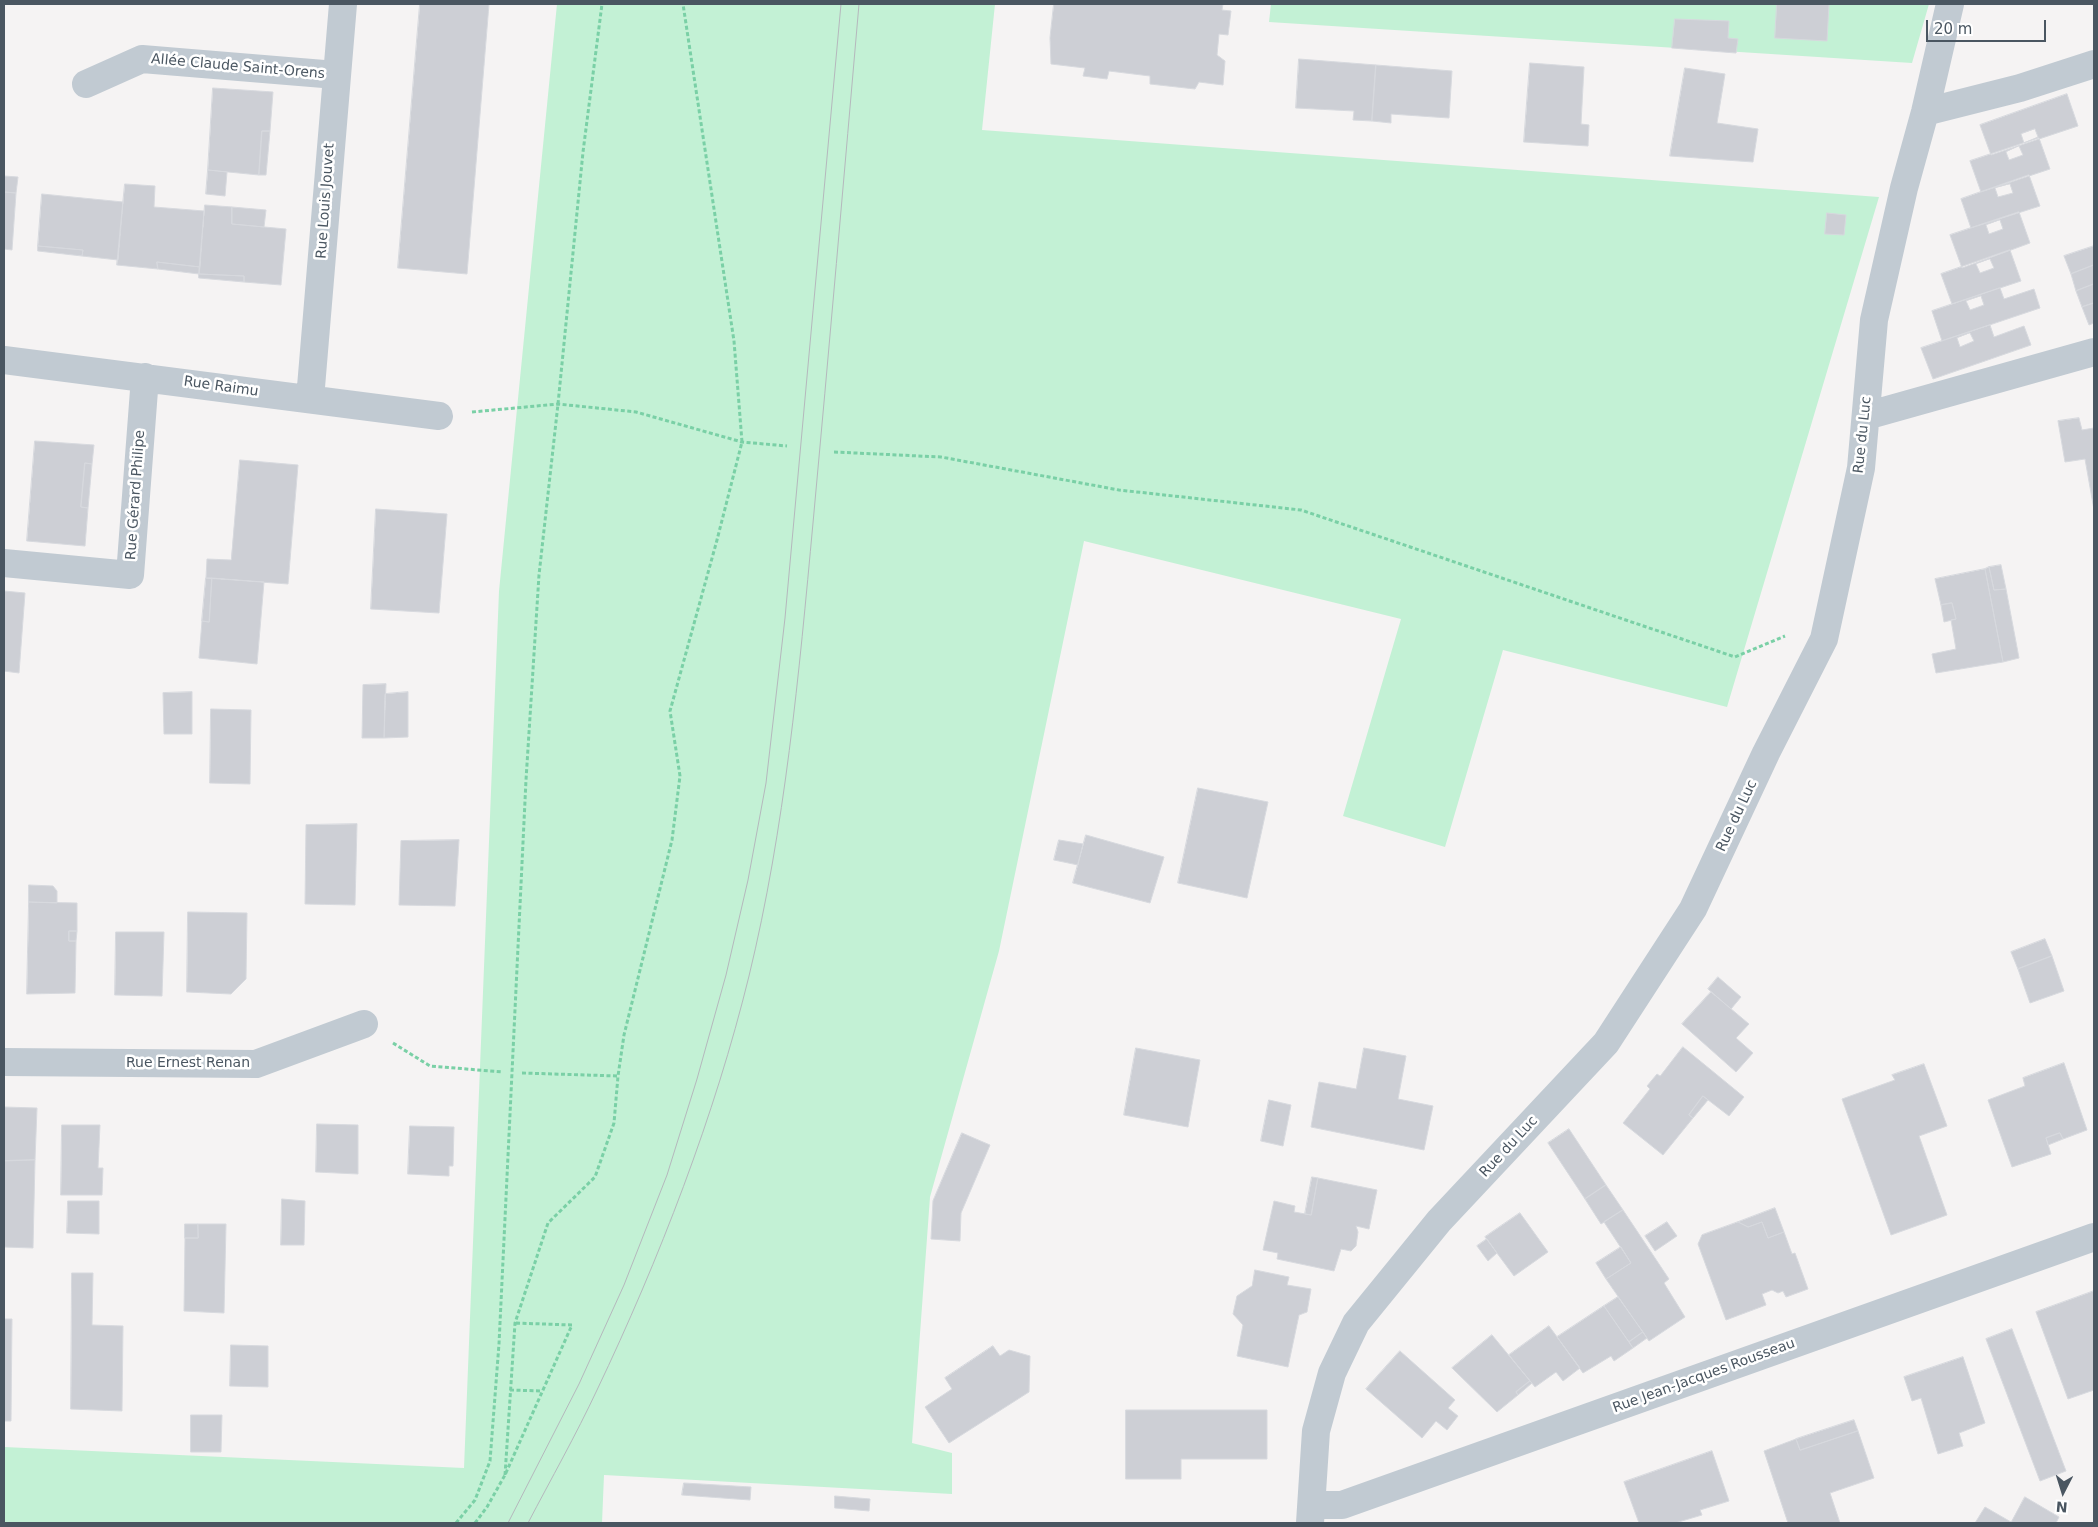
<!DOCTYPE html>
<html>
<head>
<meta charset="utf-8">
<style>
  body { margin:0 }
  #map { position:relative; width:2098px; height:1527px; overflow:hidden; background:#f5f3f3; font-family:"DejaVu Sans",sans-serif }
  canvas { display:block }
  .frame { position:absolute; inset:0; border:5px solid #4a5661; pointer-events:none }
  .north { position:absolute; left:2038px; top:1467px; width:50px; height:50px; -webkit-text-stroke:4px #fff; paint-order:stroke; rotate:185deg; font-size:14px; font-weight:700; line-height:20px; text-align:center; color:#4a5661 }
  .north::after { content:''; display:block; margin:auto; width:18px; height:22px; background:#4a5661; clip-path:polygon(50% 0,100% 100%,50% 72%,0 100%) }
  .scale { position:absolute; left:1926px; top:20px; width:120px; height:22px; box-sizing:border-box; border:2px solid #4a5661; border-top:0; padding-left:6px; font-size:15px; line-height:18px; white-space:nowrap; color:#4a5661; -webkit-text-stroke:4px #fff; paint-order:stroke }
</style>
</head>
<body>
<div id="map">
<canvas width="2098" height="1527"></canvas>
<div class="frame"></div>
<div class="north">N</div>
<div class="scale">20 m</div>
</div>
<script>
const ctx = document.querySelector('canvas').getContext('2d');
ctx.lineJoin = 'round';
function fill(path, color) {
  ctx.fillStyle = color;
  ctx.fill(path, 'evenodd');
}
function stroke(path, color, width, dash) {
  ctx.strokeStyle = color;
  ctx.lineWidth = width;
  ctx.lineCap = dash ? 'butt' : 'round';
  ctx.setLineDash(dash || []);
  ctx.stroke(path);
}
function drawText(font, color, halo, rows, align = 'center') {
  ctx.font = font + ' "DejaVu Sans",sans-serif';
  ctx.lineWidth = 5;
  ctx.setLineDash([]);
  ctx.textBaseline = 'middle';
  ctx.strokeStyle = halo;
  ctx.fillStyle = color;
  for (const [text, x, y, turn = 0] of rows) {
    ctx.save();
    ctx.translate(x, y);
    ctx.rotate((+turn || 0) * Math.PI / 180);
    ctx.textAlign = isNaN(turn) ? turn : align;
    if (halo) ctx.strokeText(text, 0, 0);
    ctx.fillText(text, 0, 0);
    ctx.restore();
  }
}
const green = new Path2D(`
  M557,4H995L982,130L1879,197L1727,707L1503,650L1445,847L1343,816L1401,619L1084,541L999,951L930,1197L912,1443L952,1453V1494L604,1475L602,1523H4V1447L464,1468L499,591Z
  M1271,4H1929L1912,63L1269,22Z`);
const building = new Path2D(`
  M420,4H489L467,274L398,268Z
  M1054,4H1223L1222,10L1231,11L1228,35L1219,34L1217,55L1225,61L1223,85L1199,82L1195,89L1150,84V76L1109,71L1107,79L1083,76L1085,68L1051,64L1050,38Z
  M1777,4H1829L1827,41L1775,38Z
  M1675,19L1729,21L1728,38L1738,39L1736,53L1672,48Z
  M1299,59L1376,65L1372,121L1353,120L1354,111L1296,108Z
  M1530,63L1584,67L1581,124L1589,125L1588,146L1524,142Z
  M1376,65L1452,71L1449,118L1391,114V123L1372,121Z
  M1685,68L1725,74L1717,123L1758,129L1753,162L1670,156Z
  M213,88L273,92L270,131H262L259,175L208,170Z
  M2067,94L2078,126L1991,155L1980,125ZM2035,129L2038,137L2024,143L2021,134Z
  M262,131H270L266,175H259Z
  M2039,138L2050,169L1981,192L1970,161ZM2019,146L2023,155L2009,160L2006,152Z
  M208,170L227,172L225,196L206,194Z
  M2029,175L2040,206L1971,228L1961,199ZM2010,184L2013,193L1998,197L1995,188Z
  M4,176L18,177L16,193L4,192Z
  M125,184L155,186L154,207L204,211L200,267L157,262L158,269L117,265Z
  M4,192L16,193L12,250L4,249Z
  M42,194L123,202L118,260L82,256L83,250L38,246Z
  M205,205L232,207V224L286,229L281,285L244,282V276L199,274Z
  M232,207L266,210L264,227L232,224Z
  M2019,212L2030,243L1962,268L1950,235ZM2000,220L2003,229L1989,234L1986,225Z
  M1827,213L1846,215L1844,235L1825,234Z
  M38,246L83,250L82,256L38,251Z
  M2094,246V265L2071,274L2064,256Z
  M2010,250L2021,281L1952,304L1941,274ZM1990,259L1994,268L1980,273L1976,264Z
  M157,262L200,267L199,274L158,269Z
  M2094,265V284L2076,291L2071,274Z
  M199,274L244,276V282L199,278Z
  M2094,284V303L2082,307L2076,291Z
  M2000,288L2004,299L2034,289L2040,308L1942,341L1932,311ZM1981,296L1984,305L1970,310L1966,301Z
  M2094,303V323L2089,325L2082,307Z
  M1990,325L1994,337L2024,326L2031,345L1933,379L1921,348ZM1970,333L1974,341L1960,347L1957,338Z
  M2079,418L2082,430L2094,428V510L2085,459L2065,462L2058,421Z
  M35,441L94,445L92,464L85,463L81,507L88,508L85,546L27,541Z
  M240,460L298,465L288,584L206,578L207,559L231,560Z
  M85,463L92,464L88,508L81,507Z
  M376,509L447,514L439,613L371,609Z
  M2001,565L2006,589L1994,590L1989,567Z
  M1989,567L1994,590L2006,589L2019,658L2003,662L1985,569Z
  M1985,569L2003,662L1936,673L1932,654L1956,649L1951,620L1956,619L1952,603L1941,605L1935,579Z
  M206,578H212L209,622L202,621Z
  M212,578L264,582L257,664L199,658L202,621L209,622Z
  M4,591L25,593L19,673L4,671Z
  M1952,603L1956,619L1944,622L1941,605Z
  M386,684L384,738H362L363,685Z
  M192,692V734H164L163,693Z
  M408,692V737L384,738L385,694Z
  M211,709L251,710L250,784L210,783Z
  M1198,788L1268,802L1247,898L1178,883Z
  M357,824L355,905L305,904L306,825Z
  M1086,835L1164,857L1150,903L1073,883Z
  M459,840L455,906L399,905L401,841Z
  M1059,840L1083,844L1078,865L1054,860Z
  M29,885L53,886L57,891V903L29,902Z
  M29,902L77,903V931H69V941H76L75,993L27,994Z
  M188,912L247,913L246,979L231,994L187,992Z
  M69,931H77L76,941H69Z
  M116,932H164L162,996L115,995Z
  M2045,939L2052,956L2018,969L2011,952Z
  M2052,956L2064,991L2030,1003L2018,969Z
  M1718,977L1741,997L1731,1009L1708,989Z
  M1711,992L1749,1024L1736,1038L1753,1053L1736,1072L1682,1024Z
  M1683,1047L1744,1097L1729,1116L1703,1096L1689,1115L1693,1118L1663,1155L1623,1123L1650,1089L1647,1086L1657,1074L1660,1076Z
  M1136,1048L1200,1060L1188,1127L1124,1115Z
  M1364,1048L1406,1056L1398,1099L1433,1106L1424,1150L1311,1127L1319,1082L1356,1089Z
  M2064,1063L2087,1130L2063,1139L2060,1133L2046,1138L2051,1154L2012,1167L1988,1100L2025,1086L2023,1078Z
  M1924,1064L1947,1126L1919,1136L1947,1215L1891,1235L1842,1099L1895,1080L1892,1075Z
  M1703,1096L1708,1100L1693,1118L1689,1115Z
  M1269,1100L1291,1105L1283,1146L1261,1141Z
  M4,1107L37,1108L35,1160L4,1161Z
  M317,1124L358,1125V1174L316,1172Z
  M62,1125H100L98,1168H103L102,1195H61Z
  M410,1126L454,1127L453,1166H449V1176L408,1174Z
  M1569,1129L1606,1185L1585,1199L1548,1143Z
  M962,1133L990,1145L961,1213L960,1241L931,1239L933,1201Z
  M2060,1133L2063,1139L2048,1145L2046,1138Z
  M35,1160L33,1248L4,1247V1161Z
  M1312,1177L1318,1178L1311,1215L1305,1214Z
  M1318,1178L1377,1190L1369,1229L1356,1226L1358,1232L1356,1246L1351,1251L1341,1249L1334,1271L1277,1259L1278,1253L1263,1250L1274,1201L1295,1206L1294,1212L1311,1215Z
  M1606,1185L1623,1210L1601,1224L1585,1199Z
  M282,1199L305,1201L304,1245H281Z
  M68,1201H99V1234L67,1233Z
  M1775,1208L1784,1232L1768,1238L1762,1222L1748,1227L1738,1222Z
  M1623,1210L1669,1279L1664,1283L1685,1317L1649,1341L1606,1279L1631,1263L1604,1222Z
  M1520,1213L1548,1252L1514,1276L1485,1237Z
  M1667,1222L1677,1236L1655,1251L1645,1236Z
  M1738,1222L1748,1227L1762,1222L1768,1238L1784,1232L1792,1254L1795,1253L1808,1289L1786,1297L1783,1291L1778,1293L1772,1290L1762,1294L1766,1305L1726,1320L1698,1244L1702,1235Z
  M185,1224H198V1238H185Z
  M198,1224H226L224,1313L184,1311L185,1238H198Z
  M1487,1239L1497,1253L1488,1261L1477,1246Z
  M1621,1247L1631,1263L1606,1279L1596,1263Z
  M1255,1270L1289,1277L1287,1285L1311,1289L1307,1312L1299,1315L1288,1367L1237,1356L1243,1325L1233,1314L1237,1296L1252,1286Z
  M72,1273H93L92,1325L123,1326L122,1411L71,1409Z
  M2094,1291V1390L2068,1399L2036,1312Z
  M1618,1297L1643,1332L1629,1342L1604,1306Z
  M1604,1306L1633,1348L1614,1361L1611,1356L1583,1373L1557,1337Z
  M4,1319H12L11,1421H4Z
  M1549,1326L1580,1368L1563,1381L1556,1372L1535,1387L1509,1355Z
  M2012,1329L2066,1471L2040,1481L1986,1339Z
  M1643,1332L1647,1338L1633,1348L1629,1342Z
  M1492,1335L1530,1381L1516,1392L1518,1395L1497,1412L1452,1368Z
  M231,1345L268,1346V1387L230,1386Z
  M993,1346L1000,1356L1009,1350L1030,1356L1029,1392L949,1443L925,1407L952,1389L945,1378Z
  M1400,1351L1455,1400L1448,1408L1458,1416L1447,1430L1436,1421L1422,1438L1366,1389Z
  M1963,1357L1985,1423L1959,1433L1963,1446L1938,1454L1921,1398L1912,1401L1904,1377Z
  M1530,1381L1532,1383L1518,1395L1516,1392Z
  M1126,1410H1267V1459H1181V1479H1126Z
  M191,1415H222L221,1452H191Z
  M1854,1420L1858,1431L1800,1450L1796,1439Z
  M1858,1431L1874,1478L1830,1493L1840,1523H1788L1764,1451L1796,1439L1800,1450Z
  M1712,1451L1729,1501L1700,1510L1702,1515L1675,1523H1639L1624,1482Z
  M684,1483L751,1487L750,1500L682,1495Z
  M835,1496L870,1499L869,1511L835,1508Z
  M2025,1497L2059,1517L2056,1523H1975L1985,1507L2011,1522Z`);
const path = new Path2D(`
  M472,412L558,404L636,412L742,442L787,446
  M834,452L941,457L1119,490L1301,510L1735,657L1785,636
  M393,1043L430,1066L503,1072
  M522,1073L618,1076
  M510,1390L542,1391
  M505,1475L515,1323L548,1223L595,1177L614,1123L618,1076L624,1035L672,840L680,776L670,711L717,540L742,442L734,341L683,4
  M456,1523L475,1500L490,1461L499,1344L526,780L539,575L558,404L583,152L602,4
  M475,1523L487,1507L505,1475L572,1325L515,1323`);
const minor = new Path2D(`
  M86,84L142,59L336,75
  M1925,112L2020,88L2094,64
  M4,360L439,416
  M310,399L343,4
  M1866,416L2094,352
  M4,563L130,575L145,377
  M4,1062L256,1064L364,1024
  M1312,1505H1342L2094,1237
  M1310,1523L1316,1431L1332,1373L1356,1323L1439,1221L1606,1043L1693,909L1766,753L1824,639L1861,468L1874,320L1904,188L1925,112L1950,4`);
const tram = new Path2D(`
  M508,1523L579,1384L624,1285L667,1175L697,1079L726,975L748,880L766,783L785,618L841,4
  M528,1523C551,1479 576,1435 597,1390C659,1260 715,1115 749,976C785,828 799,674 813,523C829,350 844,177 859,4`);
const streetNames = [
  ["Allée Claude Saint-Orens",238,67,5],
  ["Rue Louis Jouvet",326,201,-86],
  ["Rue Raimu",221,387,8],
  ["Rue du Luc",1863,435,-84],
  ["Rue Gérard Philipe",136,495,-86],
  ["Rue du Luc",1737,816,-65],
  ["Rue Ernest Renan",188,1063],
  ["Rue du Luc",1509,1147,-47],
  ["Rue Jean-Jacques Rousseau",1704,1376,-20]
];
fill(green, '#c3f1d5');
fill(building, '#cdcfd5');
stroke(building, '#d7d9de', 1);
stroke(path, '#7ad0a6', 3, [4, 2.5]);
stroke(minor, '#c1cad2', 28);
stroke(tram, '#b5b8bd', 1);
drawText('14px', '#4a5661', '#fff', streetNames);
</script>
</body>
</html>
